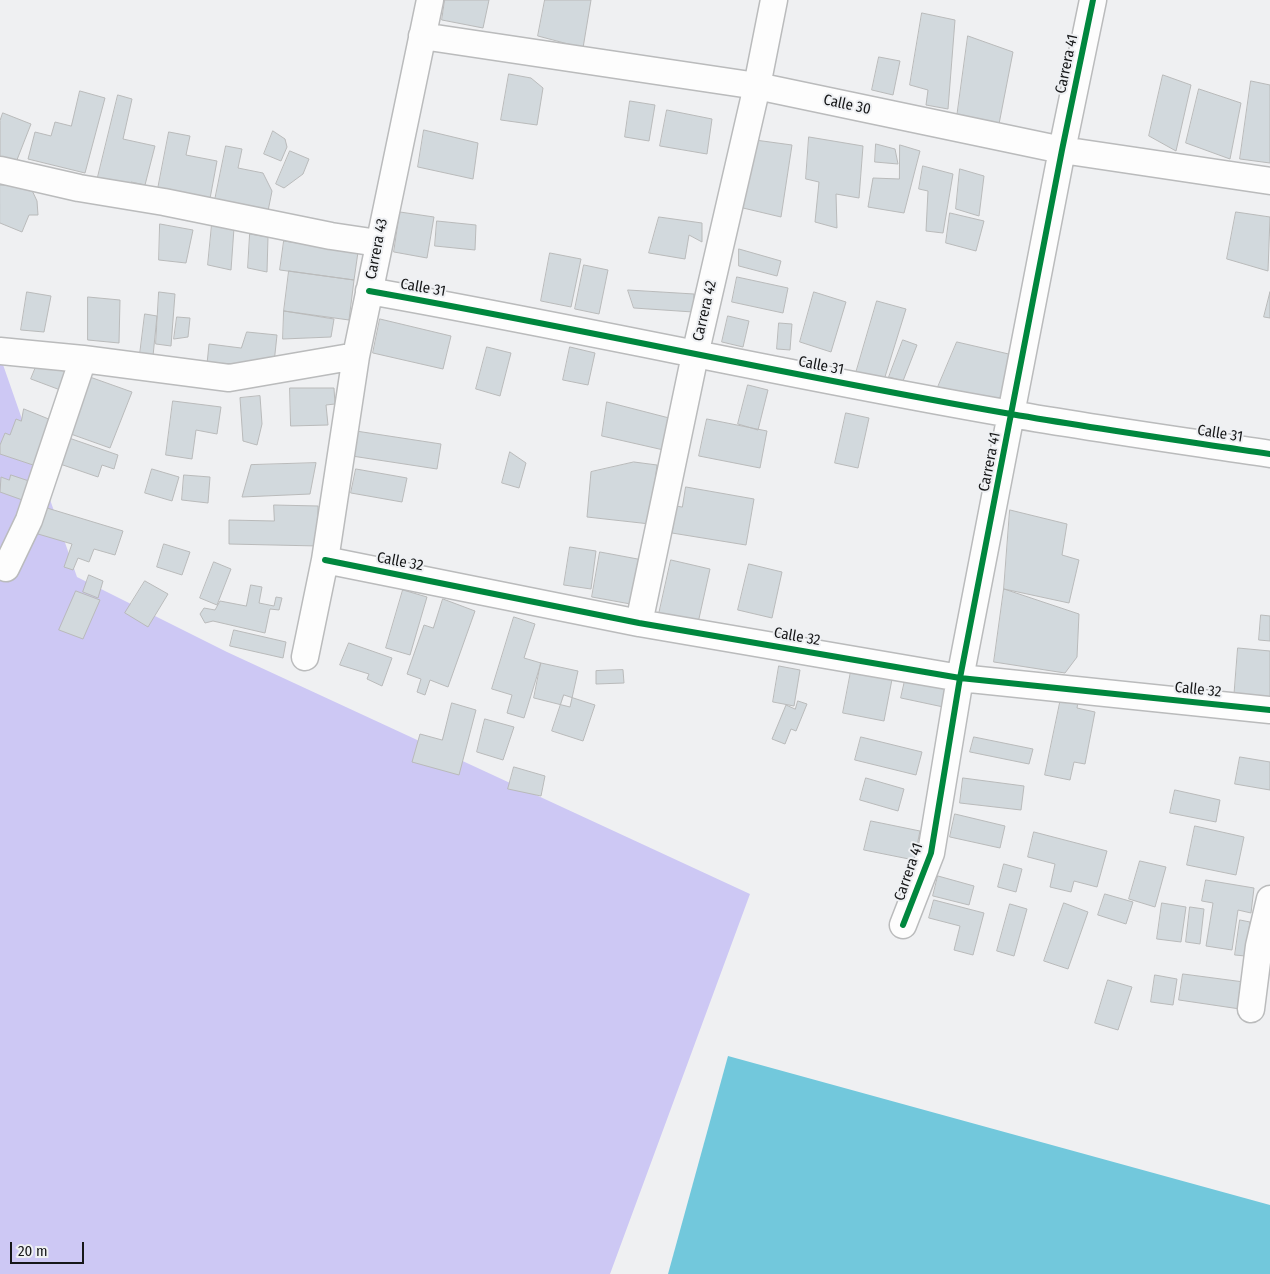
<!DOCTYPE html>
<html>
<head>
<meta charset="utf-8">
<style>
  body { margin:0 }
  #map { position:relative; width:1270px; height:1274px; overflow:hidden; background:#eff0f2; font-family:"Fira Sans Condensed",sans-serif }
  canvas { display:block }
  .scale { position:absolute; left:10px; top:1242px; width:74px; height:22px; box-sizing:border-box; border:2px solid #161718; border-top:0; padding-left:6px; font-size:15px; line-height:18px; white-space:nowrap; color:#161718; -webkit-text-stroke:4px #eef0f3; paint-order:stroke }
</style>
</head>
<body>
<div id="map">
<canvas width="1270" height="1274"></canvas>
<div class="scale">20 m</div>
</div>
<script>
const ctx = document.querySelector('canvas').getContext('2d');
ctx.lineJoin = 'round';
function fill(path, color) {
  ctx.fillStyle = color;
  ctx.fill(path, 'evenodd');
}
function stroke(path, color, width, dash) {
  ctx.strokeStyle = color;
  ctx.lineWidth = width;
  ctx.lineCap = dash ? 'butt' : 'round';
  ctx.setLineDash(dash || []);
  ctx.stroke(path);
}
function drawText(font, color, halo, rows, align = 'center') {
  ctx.font = font + ' "Fira Sans Condensed",sans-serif';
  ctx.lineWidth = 4;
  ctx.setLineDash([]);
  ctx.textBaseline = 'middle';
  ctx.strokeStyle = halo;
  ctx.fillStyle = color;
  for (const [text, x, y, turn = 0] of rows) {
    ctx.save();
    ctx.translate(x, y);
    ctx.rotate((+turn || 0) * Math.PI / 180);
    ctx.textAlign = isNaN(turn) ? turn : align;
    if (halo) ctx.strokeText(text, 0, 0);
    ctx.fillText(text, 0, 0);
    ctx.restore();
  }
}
const forest = new Path2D(`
  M0,356L77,577L227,652L750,894L610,1274H0Z`);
const water = new Path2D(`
  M728,1056L1270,1205V1274H668Z`);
const building = new Path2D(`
  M445,0H489L483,28L442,20Z
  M545,0H591L583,48L538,36Z
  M922,13L955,20L948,109L926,105L928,90L910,85Z
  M968,36L1013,52L999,124L957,117Z
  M879,57L900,61L893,95L872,90Z
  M509,74L531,78L543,88L537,125L501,120Z
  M1163,75L1191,85L1176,151L1149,136Z
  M1251,81L1270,85V163L1240,159Z
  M1199,89L1241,103L1230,159L1186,143Z
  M80,91L105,98L85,173L28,159L35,132L51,136L55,122L71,126Z
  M118,95L132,99L123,139L155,146L145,185L131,182L129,193L96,185Z
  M630,101L655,105L649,141L625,137Z
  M667,110L712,119L707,154L660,146Z
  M3,113L31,124L13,170L0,165V121Z
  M424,130L478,143L473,179L418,167Z
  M273,131L285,139L287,147L281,161L264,154Z
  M169,132L190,136L186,155L217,161L209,204L157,194Z
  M809,137L863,146L859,198L836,194L837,228L815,222L819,182L806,179Z
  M755,140L792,145L781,217L743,208Z
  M876,144L895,149L898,164L875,162Z
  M900,145L920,151L904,213L868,207L873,178L899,179Z
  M226,146L242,149L238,168L263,173L272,191L267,216L214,205Z
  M290,151L309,159L303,174L284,188L276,184Z
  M923,166L953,174L943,233L926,231L928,191L919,189Z
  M960,169L984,176L979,216L956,209Z
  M0,185L30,186L37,201L38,215H29L22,232L0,223Z
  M400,212L434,217L427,258L394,252Z
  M1236,212L1270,217L1268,271L1227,259Z
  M950,213L984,221L976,251L946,243Z
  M659,217L702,223V242L689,235L685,259L649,253Z
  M437,221L476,225L475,250L435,246Z
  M160,224L193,230L186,263L159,260Z
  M212,224L234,228L231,270L208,265Z
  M250,234L268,237L267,272L248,268Z
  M284,241L358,252L354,280L280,270Z
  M739,249L781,261L777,276L739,266Z
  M550,253L581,259L571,307L541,301Z
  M584,265L608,270L599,314L575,309Z
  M289,271L354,280L349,320L284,311Z
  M737,277L788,288L783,313L732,302Z
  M628,290L694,294L693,312L634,308Z
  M27,292L51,296L44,332L21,330Z
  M159,292L175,294L171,346L156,344Z
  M814,292L846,302L831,352L800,342Z
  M1270,292V318L1264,317Z
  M88,297L120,300L119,343L88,340Z
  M877,301L906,309L884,380L856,373Z
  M284,311L334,319L331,337L283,339Z
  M145,314L157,316L153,356L140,354Z
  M728,316L749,321L743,347L722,342Z
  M177,317L190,318L188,337L174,339Z
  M380,319L451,336L443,369L373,353Z
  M779,323L792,324L790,350L777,349Z
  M247,332L277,335L274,363L207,364L209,344L241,348Z
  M903,340L917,345L903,381L889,377Z
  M957,342L1013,355L1002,401L938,387Z
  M487,347L511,353L500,396L476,389Z
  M570,347L595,353L588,385L563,380Z
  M38,362L69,373L63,391L31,379Z
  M87,376L132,392L110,448L68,433Z
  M748,385L768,390L758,430L738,424Z
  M290,388H334L335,404L326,405L328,425L291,426Z
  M260,396L262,424L257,445L243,441L240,398Z
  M173,401L221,407L217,434L196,430L192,459L166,455Z
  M607,402L673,419L668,451L602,436Z
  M24,409L56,422L42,468L0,454V445L5,433L10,435L16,419L21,421Z
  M846,413L869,418L858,468L835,463Z
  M707,419L767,431L760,468L699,456Z
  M356,431L441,444L437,469L352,456Z
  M69,438L118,455L114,469L102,465L98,477L60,464Z
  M510,452L526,463L519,488L502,483Z
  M634,462L657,465L650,524L587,517L591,472Z
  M316,463L310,494L242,497L251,465Z
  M152,469L179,477L172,501L145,493Z
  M356,469L407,478L402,502L351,493Z
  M11,475L35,483L28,502L0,492L1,477L9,480Z
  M184,475L210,477L208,503L182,500Z
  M686,487L754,499L746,545L672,533L676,506L682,507Z
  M274,505L318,506V546L229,544V520L274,521Z
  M47,508L123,531L115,555L94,549L89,562L78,558L73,570L64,567L72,544L38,534Z
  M1010,510L1067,524L1062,555L1079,560L1069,603L1004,589Z
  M164,544L190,552L182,575L157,567Z
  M570,547L596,551L591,589L564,585Z
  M600,552L643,560L636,605L592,597Z
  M671,560L710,569L698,623L659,614Z
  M214,562L231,569L217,605L200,598Z
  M749,564L782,572L772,618L738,610Z
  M89,575L103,581L98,598L83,592Z
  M145,581L168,594L148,627L125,613Z
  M251,585L262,587L259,603L274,606L276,597L282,598L279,610L270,609L265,633L213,621L205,623L200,614L204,608L215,610L220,601L246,606Z
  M1004,589L1079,614L1077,657L1065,673L994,662Z
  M403,590L427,597L410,655L386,648Z
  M76,591L100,600L83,639L59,630Z
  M443,599L475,611L448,687L430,680L425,695L417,692L421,679L407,674L424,625L433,628Z
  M1261,615L1270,616V641L1259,640Z
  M514,617L535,624L524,658L541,663L524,718L507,713L512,695L492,689Z
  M234,630L286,642L283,658L230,646Z
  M349,643L392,658L382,686L367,679L369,674L340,665Z
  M1238,648L1270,651V703L1234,699Z
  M541,663L578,671L570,707L534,698Z
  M779,666L800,670L794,706L773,702Z
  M852,666L893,674L884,721L843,713Z
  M623,670L624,683L596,684V671Z
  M906,676L953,686L948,708L901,698Z
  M564,695L595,705L583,741L552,731Z
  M1061,698L1078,702L1077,708L1095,712L1085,764L1074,762L1070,780L1045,775Z
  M798,701L807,704L796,731L791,729L785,744L772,739L786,705L795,709Z
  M452,703L476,710L459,775L412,762L420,734L442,740Z
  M485,719L514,727L503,760L477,752Z
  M861,737L922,752L916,775L855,760Z
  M974,737L1033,749L1029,764L970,752Z
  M1240,757L1270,762V790L1235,784Z
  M514,767L545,776L541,796L508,789Z
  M866,778L904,789L898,811L860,800Z
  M963,778L1024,786L1021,810L960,803Z
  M1175,790L1220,800L1216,822L1170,813Z
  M955,814L1005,826L1000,848L950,837Z
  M871,821L920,831L914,860L864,850Z
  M1195,826L1244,837L1236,875L1187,865Z
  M1034,832L1107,851L1097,887L1074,881L1071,892L1050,887L1055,864L1028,857Z
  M1140,861L1166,867L1155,907L1129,899Z
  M1004,864L1022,869L1016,892L998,887Z
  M938,876L974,886L969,905L933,896Z
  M1206,880L1254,888L1251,913L1238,910L1232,950L1206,946L1213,903L1202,901Z
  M1105,894L1133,902L1126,924L1098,915Z
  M934,900L984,913L973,955L954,950L960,926L929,918Z
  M1064,903L1088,912L1068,969L1044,961Z
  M1162,903L1186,907L1181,942L1157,939Z
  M1010,904L1027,909L1014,956L997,951Z
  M1190,907L1204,909L1200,944L1186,942Z
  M1240,920L1250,922L1245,956L1235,955Z
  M1183,974L1244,982L1240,1009L1179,1000Z
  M1155,975L1177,979L1173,1005L1151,1002Z
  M1108,980L1132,987L1118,1030L1095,1023Z`);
const minor = new Path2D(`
  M422,36L757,86L1062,150L1270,181
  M0,170L79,188L164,202L331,236L378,243
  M369,291C584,329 796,377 1011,414C1097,429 1184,441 1270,454
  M0,351L83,359L229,378L356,356
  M325,560L639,623L960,678L1270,710
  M6,568L29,520L83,359
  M639,623L695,355L757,86L774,0
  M305,657L325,560L356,356L430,0
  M903,925L931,853L960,678L1062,150L1093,0
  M1251,1009L1259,946L1270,899`);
const cycleway = new Path2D(`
  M369,291C584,329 796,377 1011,414C1097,429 1184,441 1270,454
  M325,560L639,623L960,678L1270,710
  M903,925L931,853L960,678L1062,150L1093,0`);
const streetNames = [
  ["Carrera 41",1067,64,-78],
  ["Calle 30",847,105,12],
  ["Carrera 43",377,249,-79],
  ["Calle 31",423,288,10],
  ["Carrera 42",705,311,-77],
  ["Calle 31",821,366,11],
  ["Calle 31",1220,434,9],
  ["Carrera 41",990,462,-79],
  ["Calle 32",400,562,11],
  ["Calle 32",797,637,10],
  ["Calle 32",1198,690,6],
  ["Carrera 41",909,872,-71]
];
fill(forest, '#cdc8f4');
fill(water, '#72c8dc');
fill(building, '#d2d9dd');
stroke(building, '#b9baba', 1);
stroke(minor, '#babbbc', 29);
stroke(minor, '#fdfdfd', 26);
stroke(cycleway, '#00873e', 6);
drawText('15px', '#161718', '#eef0f3', streetNames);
</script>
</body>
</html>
